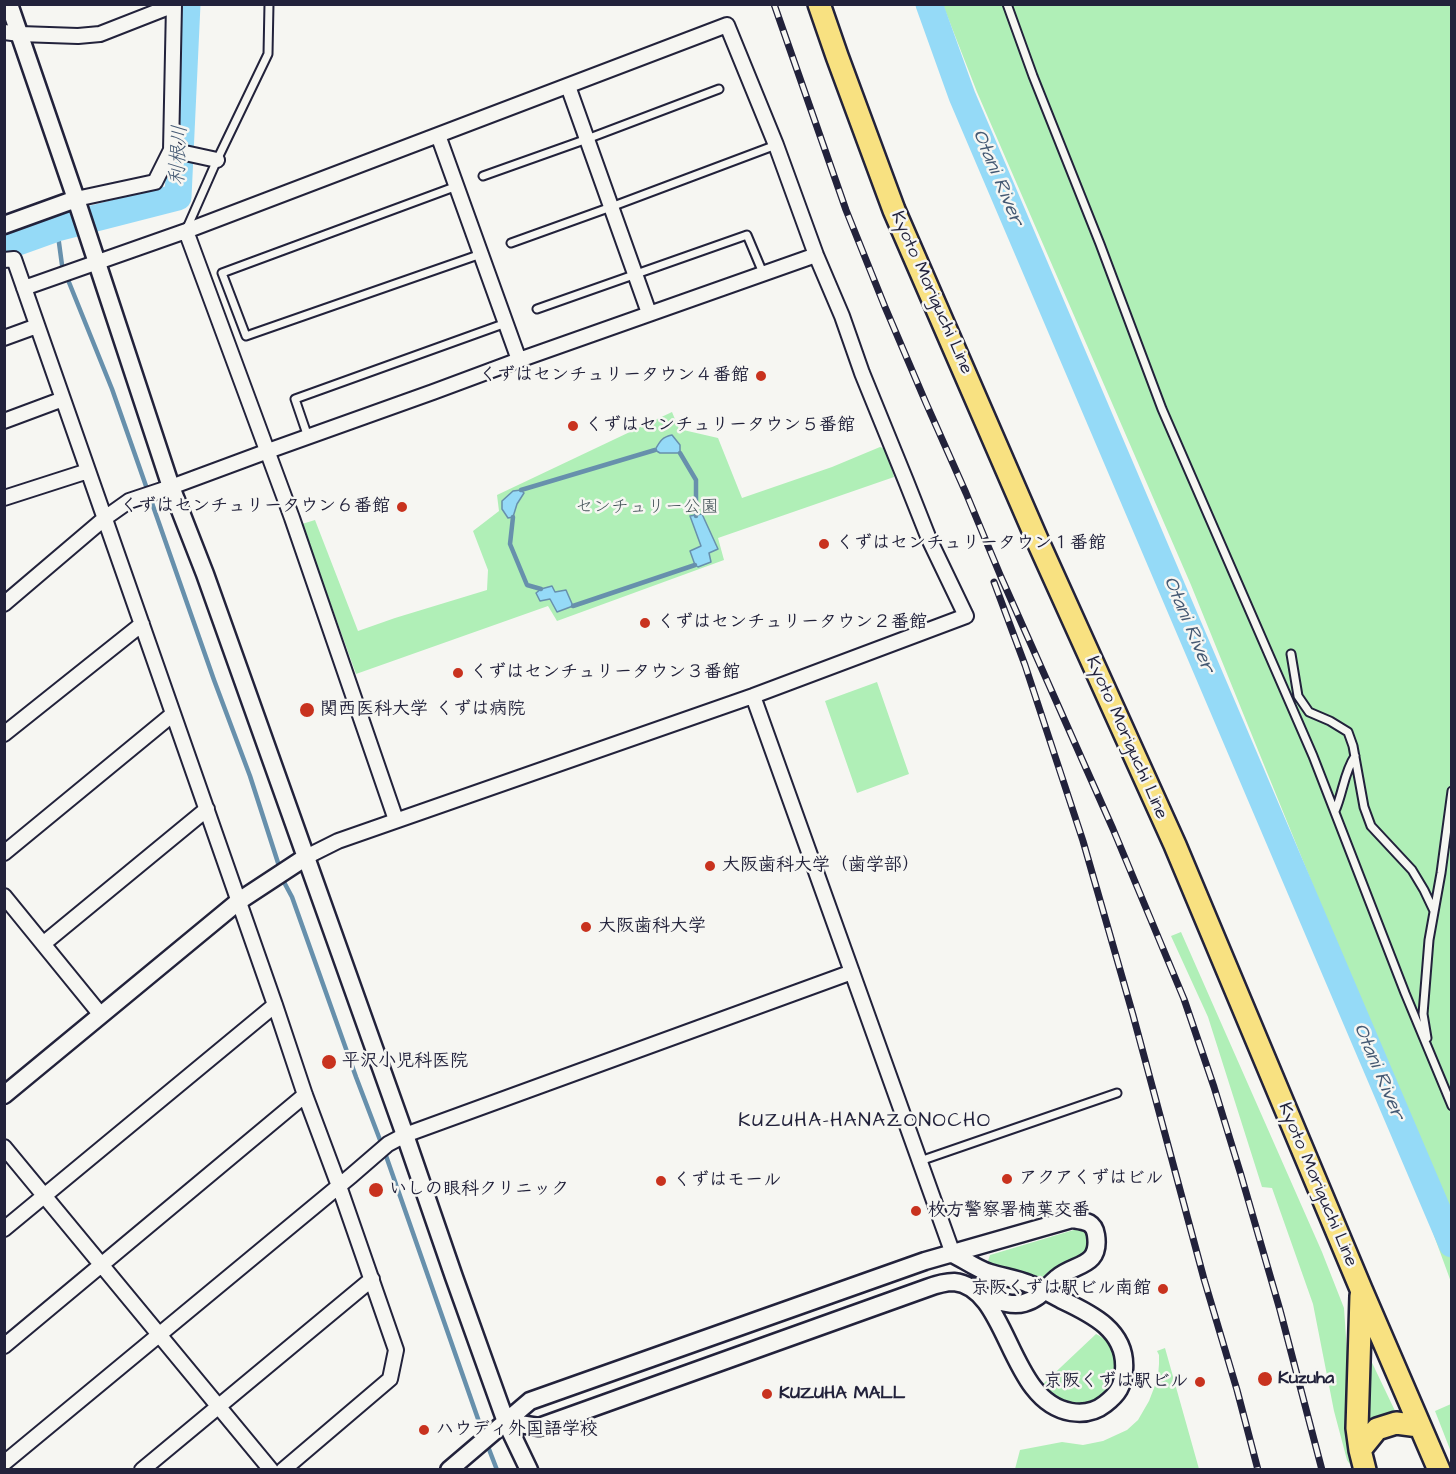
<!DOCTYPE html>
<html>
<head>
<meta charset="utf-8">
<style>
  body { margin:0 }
  #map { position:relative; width:1456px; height:1474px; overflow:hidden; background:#f6f6f2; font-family:"Architects Daughter",sans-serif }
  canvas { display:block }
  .frame { position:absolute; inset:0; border:6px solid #22223b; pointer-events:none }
</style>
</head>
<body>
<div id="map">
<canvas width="1456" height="1474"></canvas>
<div class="frame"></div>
</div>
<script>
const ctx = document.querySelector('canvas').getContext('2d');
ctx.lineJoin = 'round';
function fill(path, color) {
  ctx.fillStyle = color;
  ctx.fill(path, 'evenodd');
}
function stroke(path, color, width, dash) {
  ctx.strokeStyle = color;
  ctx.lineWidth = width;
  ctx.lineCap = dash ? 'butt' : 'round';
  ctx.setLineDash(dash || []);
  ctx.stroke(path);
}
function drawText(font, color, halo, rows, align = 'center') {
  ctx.font = font + ' "Architects Daughter","Klee One",sans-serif';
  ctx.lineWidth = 5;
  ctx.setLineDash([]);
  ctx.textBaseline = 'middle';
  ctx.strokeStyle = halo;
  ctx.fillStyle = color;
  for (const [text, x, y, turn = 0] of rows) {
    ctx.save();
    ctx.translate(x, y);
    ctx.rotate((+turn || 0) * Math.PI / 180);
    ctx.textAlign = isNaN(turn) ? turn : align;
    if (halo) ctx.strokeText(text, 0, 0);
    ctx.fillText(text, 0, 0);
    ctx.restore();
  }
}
const green = new Path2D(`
  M943,5H1451V1282L1425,1211L1446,1200L1314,888L1191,585L977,92Z
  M672,412L679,429L718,438L742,498L832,467L880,447L886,449L894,477L718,538L724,560L557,621L548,606L356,674L302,524L315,520L358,631L395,618L487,590L488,570L473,531L499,511L497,495Z
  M877,682L909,774L857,793L825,701Z
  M1181,932L1322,1252L1344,1308L1354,1455L1359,1469H1353L1347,1460L1334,1411L1313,1304L1272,1188L1262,1187L1208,1017L1171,936Z
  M1077,1229L1086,1231L1090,1237L1088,1253C1072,1261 1054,1264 1042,1278L993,1267L988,1261L990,1255Z
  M1096,1334C1138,1354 1110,1415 1065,1401C1054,1397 1048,1394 1043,1384Z
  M1165,1348L1199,1469H1015L1020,1450L1062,1442L1083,1445L1103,1441L1127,1430L1138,1420L1149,1401L1154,1388L1158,1376L1159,1364V1355L1157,1351Z
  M1365,1348L1396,1413L1381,1419L1369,1428L1364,1418Z
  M1451,1404V1452L1435,1411Z`);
const water = new Path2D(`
  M672,435L680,445V453H660L655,450C660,441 662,437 672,435Z
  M521,490L524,493L517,504L513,517L508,518L502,509V501L513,491Z
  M702,514L718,549L709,553L711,562L698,567L695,565L690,551L701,546L690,516Z
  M552,586L555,592L566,590L573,606L557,612L550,599L540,601L536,593L541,589Z`);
const stream = new Path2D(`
  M57,228L62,265L112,389L214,680L250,776L280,869
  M680,453L696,480V516
  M521,490L655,450
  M513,517L510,544L527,585L541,589
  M573,606L695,565
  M283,877L285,884L292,897L356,1077L385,1153L484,1436
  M487,1444L497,1470`);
const river = new Path2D(`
  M929,4L962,96L1452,1244
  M4,247L57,228L178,197L187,4`);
const service = new Path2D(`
  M1007,4L1033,76L1100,244L1162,409L1313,756L1405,993L1452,1106
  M483,176L587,139L719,89
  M457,186L222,273L246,336L481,254
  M187,228L217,160L268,54L269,4
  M511,243L611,207L776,145
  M537,309L747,235L763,273
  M308,437L295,399L506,323
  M1291,654L1298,696L1309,712L1330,721L1348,732L1353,746L1364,807L1371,826L1412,870L1424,890L1434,911
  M1335,811C1343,793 1344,772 1355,756
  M1427,1038L1423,1014L1429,940L1441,873L1452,791
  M920,1161L1117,1093`);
const minor = new Path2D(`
  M4,32L20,34L78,36L100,34L174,5L171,150L155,182L76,199
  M568,86L649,313
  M438,135L519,360
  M171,150L217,160
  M186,231L292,518L396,820
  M4,260L14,259L275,1005L305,1095L339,1186L396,1350L390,1379L283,1470
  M24,288L186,231L727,25L776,145L816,255L842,316L862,373L906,481L929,539L966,616L753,696L338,841L306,857
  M4,338L37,326
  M4,421L63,399
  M4,498L88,471
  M4,604L105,518L129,501L171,487L268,451L433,392L519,360L816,255
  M753,696L953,1254
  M4,734L142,624
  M4,853L173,714
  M4,896L101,1015
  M43,944L207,809
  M4,1147L271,1470
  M4,1229L275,1005
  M4,1346L305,1095
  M4,1463L351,1176L388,1144L405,1135L852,972
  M142,1470L372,1279`);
const tertiary = new Path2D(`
  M9,4L76,199L171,487L205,574L405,1135L454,1277L506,1422L529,1470
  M4,225L76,199
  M4,1095L239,901L306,857
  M506,1422L539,1427L927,1288C935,1285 945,1282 954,1282C1009,1287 1008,1402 1071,1412C1084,1414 1095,1412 1105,1404C1118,1394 1123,1386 1124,1370C1127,1331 1092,1314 1062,1300C1051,1294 1041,1288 1029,1284C1017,1279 1003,1277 990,1273C977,1269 965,1260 953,1254
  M449,1470L530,1401L925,1261L1072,1219C1084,1221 1094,1221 1096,1235C1101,1268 1074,1263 1057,1278C1045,1288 1041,1298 1024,1303C1010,1307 993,1299 980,1295`);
const primary = new Path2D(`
  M819,4L837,56L894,210L1039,544L1175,845L1361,1289L1439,1470
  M1361,1296L1357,1428L1360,1450L1365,1470
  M1360,1450L1377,1429L1396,1423L1419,1426`);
const rail = new Path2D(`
  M774,4L846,210L885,307L926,403L966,493L1001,577L1113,829L1184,999L1214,1087L1241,1175L1280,1310L1322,1470
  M994,582L1025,665L1083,841L1133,1015L1204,1279L1237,1390L1258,1470`);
const markers = [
  [761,376,6,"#c8321e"],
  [573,426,6,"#c8321e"],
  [402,507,6,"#c8321e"],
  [824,544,6,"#c8321e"],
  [645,623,6,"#c8321e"],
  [458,673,6,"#c8321e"],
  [307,710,8,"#c8321e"],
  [710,866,6,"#c8321e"],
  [586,927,6,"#c8321e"],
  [329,1062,8,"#c8321e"],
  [1007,1179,6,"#c8321e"],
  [661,1181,6,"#c8321e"],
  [376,1190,8,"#c8321e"],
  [916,1211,6,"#c8321e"],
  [1163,1289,6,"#c8321e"],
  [1265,1379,8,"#c8321e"],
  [1200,1382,6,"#c8321e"],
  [767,1394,6,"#c8321e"],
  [424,1430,6,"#c8321e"]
];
const streetNames = [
  ["Kyoto Moriguchi Line",931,293,66],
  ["Kyoto Moriguchi Line",1126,738,66],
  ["Kyoto Moriguchi Line",1317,1185,67]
];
const poiNames = [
  ["くずはセンチュリータウン４番館",749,376,"right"],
  ["くずはセンチュリータウン５番館",585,426],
  ["くずはセンチュリータウン６番館",390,507,"right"],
  ["くずはセンチュリータウン１番館",836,544],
  ["くずはセンチュリータウン２番館",657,623],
  ["くずはセンチュリータウン３番館",470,673],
  ["関西医科大学 くずは病院",320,710],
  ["大阪歯科大学（歯学部）",722,866],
  ["大阪歯科大学",598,927],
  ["平沢小児科医院",342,1062],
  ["アクアくずはビル",1019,1179],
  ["くずはモール",673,1181],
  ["いしの眼科クリニック",389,1190],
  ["枚方警察署楠葉交番",928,1211],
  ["京阪くずは駅ビル南館",1151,1289,"right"],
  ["Kuzuha",1278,1379],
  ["京阪くずは駅ビル",1188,1382,"right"],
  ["KUZUHA MALL",779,1394],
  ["ハウディ外国語学校",436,1430]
];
const parkNames = [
  ["センチュリー公園",647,508]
];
const waterNames = [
  ["利根川",180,155,-87],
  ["Otani River",997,178,67],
  ["Otani River",1188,625,67],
  ["Otani River",1378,1072,67]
];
const neighbourhoodNames = [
  ["KUZUHA-HANAZONOCHO",865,1122]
];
fill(green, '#b0efb7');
fill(water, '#95daf7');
stroke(water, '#6790ac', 1.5);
stroke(stream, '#6790ac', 4.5);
stroke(river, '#95daf7', 27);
stroke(service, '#22223b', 11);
stroke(minor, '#22223b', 18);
stroke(tertiary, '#22223b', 21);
stroke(primary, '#22223b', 26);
stroke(service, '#f6f6f2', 7);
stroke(minor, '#f6f6f2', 14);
stroke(tertiary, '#f6f6f2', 16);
stroke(primary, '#f8e181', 21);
stroke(rail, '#22223b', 7);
stroke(rail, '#f6f6f2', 4.5, [14]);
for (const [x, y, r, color] of markers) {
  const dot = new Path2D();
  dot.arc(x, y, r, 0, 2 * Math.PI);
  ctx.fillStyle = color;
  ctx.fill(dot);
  stroke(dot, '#f6f6f2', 2);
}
drawText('18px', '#22223b', '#f6f6f2', streetNames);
drawText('bold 18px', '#22223b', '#f6f6f2', poiNames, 'left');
drawText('18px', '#46555a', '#f6f6f2', parkNames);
drawText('italic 20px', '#445973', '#f6f6f2', waterNames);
ctx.letterSpacing = '1.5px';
drawText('20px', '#22223b', '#f6f6f2', neighbourhoodNames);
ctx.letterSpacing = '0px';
</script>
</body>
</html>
